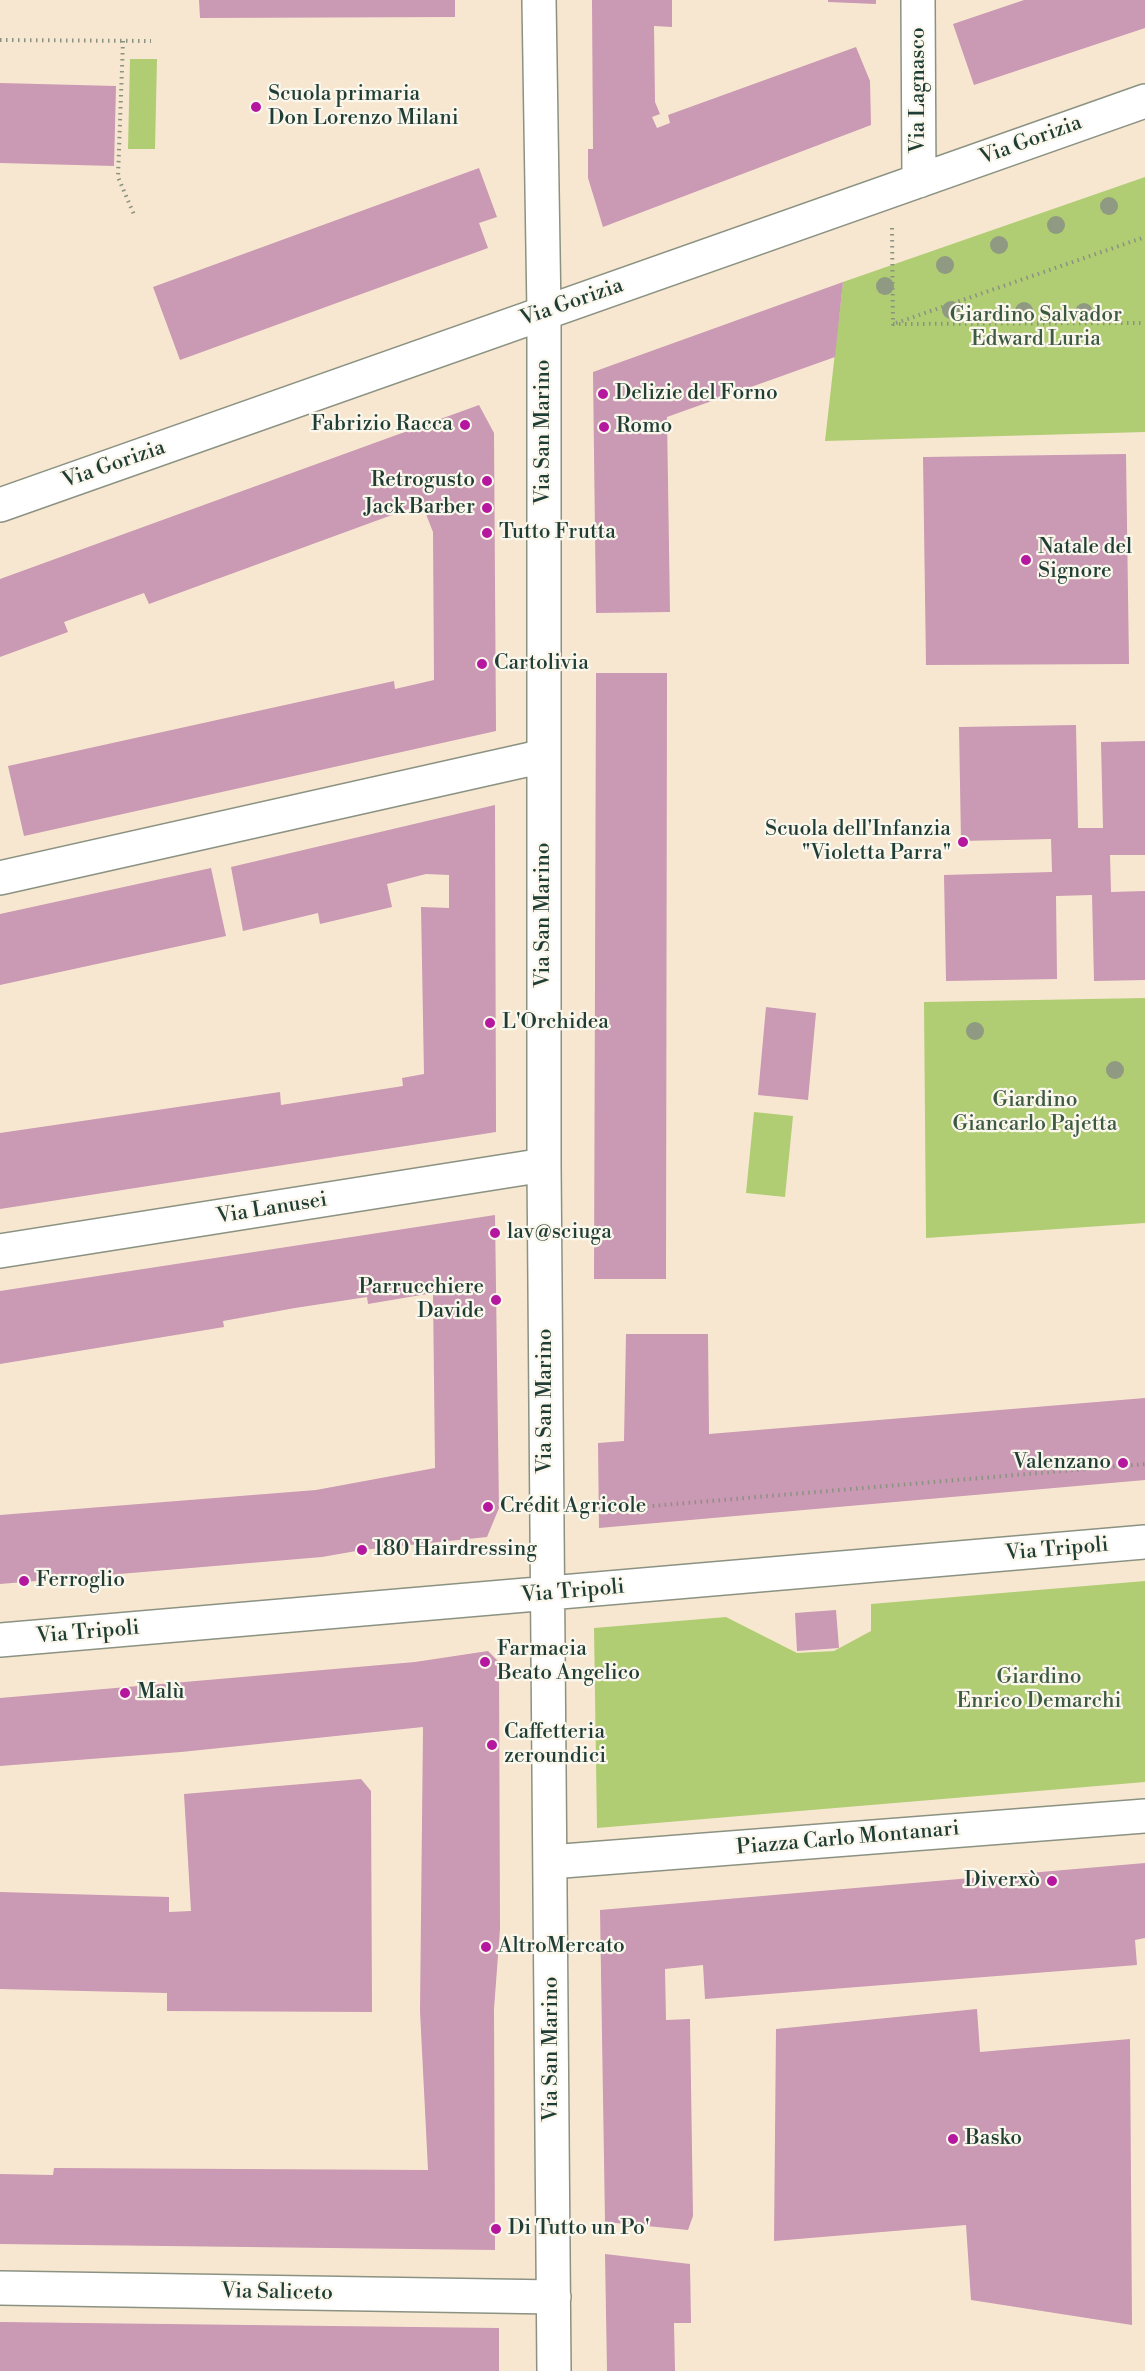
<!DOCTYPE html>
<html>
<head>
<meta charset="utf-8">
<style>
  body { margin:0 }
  canvas { display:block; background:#f7e7d0 }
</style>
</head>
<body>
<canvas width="1145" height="2371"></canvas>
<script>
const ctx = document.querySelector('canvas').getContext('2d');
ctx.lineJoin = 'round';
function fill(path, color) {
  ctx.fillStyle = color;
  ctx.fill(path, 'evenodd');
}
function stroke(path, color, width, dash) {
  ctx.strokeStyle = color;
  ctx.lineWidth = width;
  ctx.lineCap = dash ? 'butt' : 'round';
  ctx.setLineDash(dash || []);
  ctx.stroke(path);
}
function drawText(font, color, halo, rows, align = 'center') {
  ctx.font = font + ' "Libre Bodoni",serif';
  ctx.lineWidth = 4.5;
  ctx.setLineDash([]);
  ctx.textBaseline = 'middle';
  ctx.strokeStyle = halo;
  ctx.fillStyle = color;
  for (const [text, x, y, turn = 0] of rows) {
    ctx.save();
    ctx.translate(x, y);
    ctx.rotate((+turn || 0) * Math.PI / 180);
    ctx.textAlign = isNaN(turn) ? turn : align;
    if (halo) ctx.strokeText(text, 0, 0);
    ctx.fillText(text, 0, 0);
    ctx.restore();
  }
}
const green = new Path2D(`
  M130,59H157L155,149H128Z
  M1145,177V432L825,441L843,282Z
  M1145,998V1223L926,1238L924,1002Z
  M754,1112L793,1116L785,1197L746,1193Z
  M1145,1581V1782L597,1828L594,1628L726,1617L797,1653L834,1651L871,1631V1604Z`);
const building = new Path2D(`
  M199,0H455V17L200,18Z
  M592,0H672V27L654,26L655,102L660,114L652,117L657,128L670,123L668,115L856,47L870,81L871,125L603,227L588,178V149H593Z
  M828,0H876V4L828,2Z
  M1024,0H1145V28L974,85L953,24Z
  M0,83L116,86L114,166L0,163Z
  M479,168L497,217L479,223L488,248L180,360L153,287Z
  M843,282L835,357L667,417L670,612L596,613L593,372Z
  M479,405L494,433L496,731L24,836L8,766L394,681L395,689L434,680L433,532L422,504L149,604L144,593L64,622L68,632L0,657V579Z
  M1126,454L1129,664L926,665L923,457Z
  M596,673H667L666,1279H594Z
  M1076,725L1078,828H1103L1101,742L1145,741V855H1110L1111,892L1145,891V980L1094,981L1092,895L1056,896L1057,979L946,981L944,875L1052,872L1051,839L961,841L959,727Z
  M495,805L496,1132L0,1209V1133L280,1092L281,1105L403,1086L402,1078L424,1074L421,907L449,908V875L426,874L387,884L392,907L320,924L318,913L243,931L231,867Z
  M211,868L226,936L0,985V914Z
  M766,1007L816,1013L808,1100L758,1095Z
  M495,1215L499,1508L487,1537L362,1550L322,1557L0,1584V1515L316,1490L435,1468L433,1293L368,1304L367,1297L295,1308L223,1321L224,1327L0,1364V1291Z
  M626,1334H708L709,1434L1145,1398V1480L599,1528L598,1443L624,1441Z
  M836,1610L839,1648L797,1651L795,1613Z
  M488,1651L499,1662L500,1929L494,2009L495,2250L0,2244V2174L53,2175L54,2168L428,2170L420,2011L423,1727L181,1752L0,1766V1698L415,1662Z
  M361,1779L371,1791L372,2012L167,2011V1993L0,1989V1892L169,1897V1912L191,1911L184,1794Z
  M1145,1863V1938L1135,1940L1137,1965L705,1999L703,1965L665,1969L666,2020L690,2019L693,2216L688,2230L605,2222L600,1910Z
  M977,2009L980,2052L1130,2039L1132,2325L971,2300L966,2225L774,2241L776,2029Z
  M605,2254L690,2264L691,2323H674L675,2371H607Z
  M0,2322L499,2328V2371H0Z`);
const path = new Path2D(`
  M0,40L151,41
  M123,41L118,177L135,217
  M892,228L893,324L1145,323
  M896,323L1145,237
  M581,1512L1145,1464`);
const minor = new Path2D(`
  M539,0L544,313V1165L554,2371
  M918,0L919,181
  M0,505L1145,101
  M0,878L544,756
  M0,1251L544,1165
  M0,1640L1145,1542
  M550,1862L1145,1816
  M0,2288L554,2297`);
const trees = [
  [1109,206],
  [1056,225],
  [999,245],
  [945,265],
  [885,286],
  [951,310],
  [1024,311],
  [1084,312],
  [975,1031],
  [1115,1070]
];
const markers = [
  [256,107,6,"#b5179e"],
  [603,394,6,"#b5179e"],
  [465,425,6,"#b5179e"],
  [604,427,6,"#b5179e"],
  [487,481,6,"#b5179e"],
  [487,508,6,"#b5179e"],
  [487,533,6,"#b5179e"],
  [1026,560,6,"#b5179e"],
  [482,664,6,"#b5179e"],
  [963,842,6,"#b5179e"],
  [490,1023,6,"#b5179e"],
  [495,1233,6,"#b5179e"],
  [496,1300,6,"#b5179e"],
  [1123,1463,6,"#b5179e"],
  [488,1507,6,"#b5179e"],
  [362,1550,6,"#b5179e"],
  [24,1581,6,"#b5179e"],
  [485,1662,6,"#b5179e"],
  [125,1693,6,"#b5179e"],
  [492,1745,6,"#b5179e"],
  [1052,1881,6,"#b5179e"],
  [486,1947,6,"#b5179e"],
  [953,2139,6,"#b5179e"],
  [496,2229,6,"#b5179e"]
];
const streetNames = [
  ["Via Lagnasco",919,90,-90],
  ["Via Gorizia",1031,141,-20],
  ["Via Gorizia",572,303,-19],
  ["Via San Marino",544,432,-90],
  ["Via Gorizia",114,465,-19],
  ["Via San Marino",544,915,-90],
  ["Via Lanusei",272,1209,-9],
  ["Via San Marino",546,1401,-90],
  ["Via Tripoli",1057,1550,-5],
  ["Via Tripoli",573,1592,-5],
  ["Via Tripoli",88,1633,-5],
  ["Piazza Carlo Montanari",848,1839,-5],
  ["Via San Marino",552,2049,-90],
  ["Via Saliceto",277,2293,1]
];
const poiNames = [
  ["Scuola primaria",268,95],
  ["Don Lorenzo Milani",268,119],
  ["Delizie del Forno",615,394],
  ["Fabrizio Racca",453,425,"right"],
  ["Romo",616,427],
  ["Retrogusto",475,481,"right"],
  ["Jack Barber",475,508,"right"],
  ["Tutto Frutta",499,533],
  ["Natale del",1038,548],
  ["Signore",1038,572],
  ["Cartolivia",494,664],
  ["Scuola dell'Infanzia",951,830,"right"],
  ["\"Violetta Parra\"",951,854,"right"],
  ["L'Orchidea",502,1023],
  ["lav@sciuga",507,1233],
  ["Parrucchiere",484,1288,"right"],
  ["Davide",484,1312,"right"],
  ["Valenzano",1111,1463,"right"],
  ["Crédit Agricole",500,1507],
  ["180 Hairdressing",374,1550],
  ["Ferroglio",36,1581],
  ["Farmacia",497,1650],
  ["Beato Angelico",497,1674],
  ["Malù",137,1693],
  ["Caffetteria",504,1733],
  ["zeroundici",504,1757],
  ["Diverxò",1040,1881,"right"],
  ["AltroMercato",498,1947],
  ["Basko",965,2139],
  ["Di Tutto un Po'",508,2229]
];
const parkNames = [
  ["Giardino Salvador",1036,316],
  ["Edward Luria",1036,340],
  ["Giardino",1035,1101],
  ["Giancarlo Pajetta",1035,1125],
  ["Giardino",1039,1678],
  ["Enrico Demarchi",1039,1702]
];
fill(green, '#b0cd74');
fill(building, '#ca99b3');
stroke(minor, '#8b9282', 36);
stroke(path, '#8b9282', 4, [1.5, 4.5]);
stroke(minor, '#fff', 33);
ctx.fillStyle = '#909981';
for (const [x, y] of trees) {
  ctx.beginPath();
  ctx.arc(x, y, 9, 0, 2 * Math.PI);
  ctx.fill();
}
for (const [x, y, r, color] of markers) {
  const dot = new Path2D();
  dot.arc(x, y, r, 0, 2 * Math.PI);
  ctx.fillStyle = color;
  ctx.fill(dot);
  stroke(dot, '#fbf7ec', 2);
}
drawText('21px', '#1f3d34', '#fbf7ec', streetNames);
drawText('21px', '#1f3d34', '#fbf7ec', poiNames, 'left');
drawText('21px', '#3c5a41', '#fbf7ec', parkNames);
</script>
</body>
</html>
